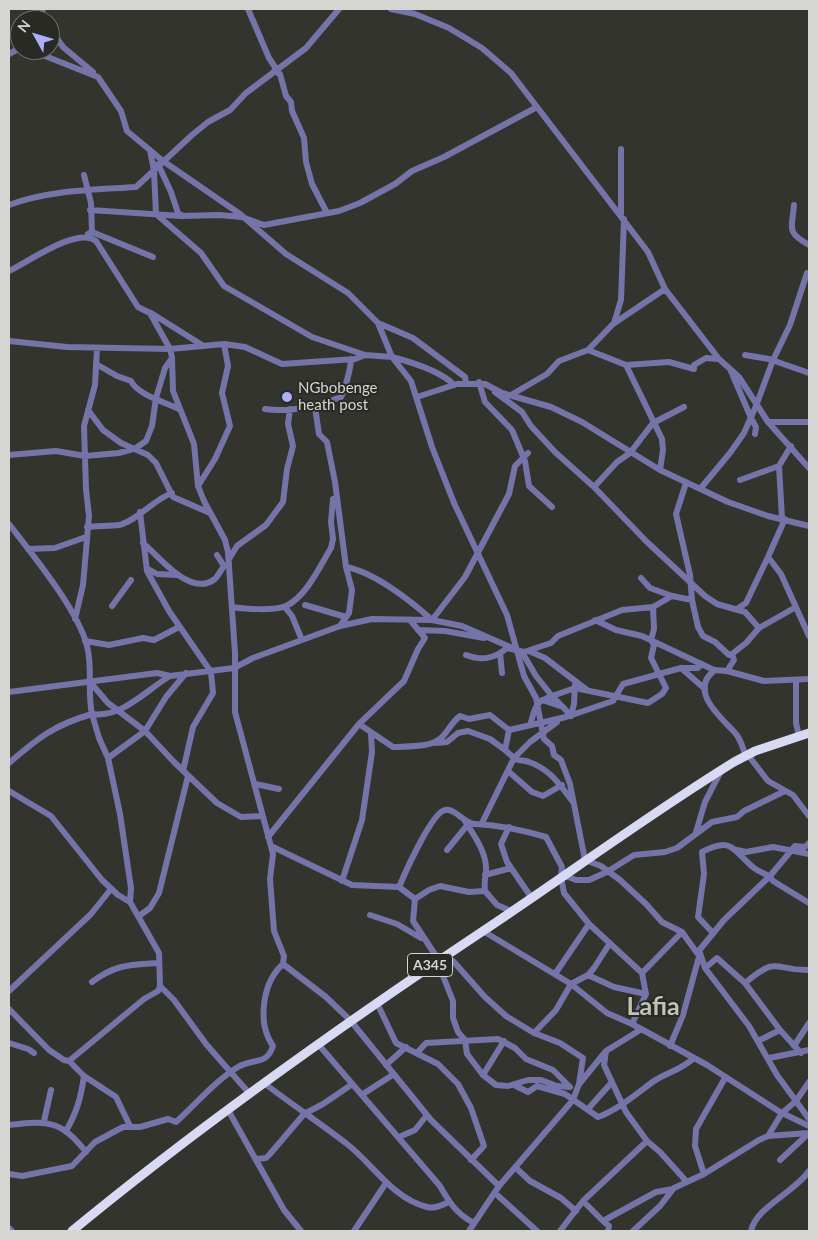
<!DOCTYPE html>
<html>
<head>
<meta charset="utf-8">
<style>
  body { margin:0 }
  #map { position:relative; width:818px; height:1240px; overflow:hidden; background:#33342e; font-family:Lato,sans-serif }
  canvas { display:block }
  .frame { position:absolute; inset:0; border:10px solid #d5d6d2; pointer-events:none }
  .north { position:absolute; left:10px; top:10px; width:50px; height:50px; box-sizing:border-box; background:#292a24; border:1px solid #6e6f6a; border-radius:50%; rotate:309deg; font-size:14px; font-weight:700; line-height:20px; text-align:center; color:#d5d6d2 }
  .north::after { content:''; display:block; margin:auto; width:18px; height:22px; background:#aeaefa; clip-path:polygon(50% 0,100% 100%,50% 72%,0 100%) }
</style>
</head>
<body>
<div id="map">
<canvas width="818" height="1240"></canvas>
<div class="frame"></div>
<div class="north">N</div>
</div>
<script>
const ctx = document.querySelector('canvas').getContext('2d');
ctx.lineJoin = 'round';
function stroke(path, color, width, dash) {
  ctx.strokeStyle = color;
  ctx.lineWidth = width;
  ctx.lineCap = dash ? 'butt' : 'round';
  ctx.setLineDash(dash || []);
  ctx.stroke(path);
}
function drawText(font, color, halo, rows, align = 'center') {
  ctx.font = font + ' Lato,sans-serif';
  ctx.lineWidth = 4;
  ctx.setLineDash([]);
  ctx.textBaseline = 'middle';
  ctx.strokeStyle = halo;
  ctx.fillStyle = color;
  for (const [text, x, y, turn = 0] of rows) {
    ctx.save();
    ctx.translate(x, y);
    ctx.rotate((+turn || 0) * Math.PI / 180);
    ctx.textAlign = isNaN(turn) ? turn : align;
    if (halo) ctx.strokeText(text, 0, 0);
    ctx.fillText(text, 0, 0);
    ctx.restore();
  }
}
const minor = new Path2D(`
  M248,9L269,58L277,70
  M391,9L415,14L449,28L482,48L511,73L648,252L665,289L719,359L739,377L768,422L809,468
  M40,20L43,9
  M50,28L63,47L93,72
  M30,50L98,77L121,111L127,131L163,161L240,214L286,254L348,293L378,323L413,338L465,377L466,383
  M9,54L20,48
  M274,71L280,74L286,96L291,102L292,111L304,138L306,162L312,184L327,213
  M150,150L154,171L156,214L201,253L224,286L312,337L365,355
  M158,164L171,192L178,213L183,216
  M84,175L91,203L92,232L88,234
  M9,205C49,190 93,190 136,187L192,135L208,122L230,110L246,93L306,48L339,9
  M794,205C792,229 786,232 809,245
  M90,210L181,216L219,215L242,217L264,225L339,211L360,203L395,184L412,171L444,157L537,107
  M621,214V149
  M92,232L153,257
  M9,271C28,262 78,226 96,241L138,307L150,313L170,349L172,357L173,391L194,444L198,486L204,501L225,540L228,552L235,653V712L273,854L270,879L274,931L284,956L283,964L326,997L350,1020L431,1120L499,1186
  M151,313L202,345
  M378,323L392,357C411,362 441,371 454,385
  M614,323L621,300L624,219
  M9,341L67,347L170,349L224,344L245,347L282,364L355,359L365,355L392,357L411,381L432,447L454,503L507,615L524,676L536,698L544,739L552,746L554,755L561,760L570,784L585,860L601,866L620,880L646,904L662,922L682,932L697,953H700L705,968L749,1026L777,1075L809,1119
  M588,350L626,365L669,362L694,369V365L706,358L719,359
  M745,355L769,359L809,373
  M96,364L117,376L131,381C138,395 165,402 179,409
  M626,365L662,439L663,450L660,470
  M731,371L751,418L756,427L755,434
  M479,382L485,402L512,430L525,461L529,486L552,507
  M495,392L522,412L531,426L555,452L594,487L646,541L705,596L717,604L745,612L759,628
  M511,395L547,374L559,361L588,350L613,324L665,289
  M417,397L457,384H485L502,393L551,407L582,422L660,470L728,502L768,516L809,526
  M315,407L319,434L327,442L335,482L346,567L352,590L349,613L340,626
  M265,409C290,413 317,406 341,397C345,390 351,367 351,359
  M88,410L103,430L121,443L148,455L156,463L173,497L210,513
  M768,422H809
  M9,455L56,451L85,456L119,453L136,448L146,441L152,426L156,398L165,368L172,358
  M740,480L779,466
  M686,483L676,514L690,575L692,600L698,627L703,636L715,642L729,655L732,654
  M198,486L215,459L230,426L222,393L228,366L224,344
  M594,487L617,462L630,453L653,423L684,407
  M700,489L730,453L744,433L756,406L773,360L790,325L807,273L809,274
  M140,512L147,571L169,611L211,672L213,693L193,727L183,771
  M782,518L779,466L791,446
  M785,519L768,557L781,574L809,636
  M9,524C32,554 78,610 87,646C93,668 87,692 92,714C54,725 38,738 9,763
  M87,527C97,526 109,526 119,525C137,521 154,499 172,493
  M143,543C159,556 190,598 215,579C218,576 221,570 224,566L217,555
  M28,549L55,548L86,537
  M229,559L237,546L266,525L283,502L287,469L293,446L288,424L290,409
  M346,567C374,572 411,601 432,620
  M148,569L157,574L176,575
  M641,578L650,588L672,596
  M305,605L346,617
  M112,606L131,580
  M232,607C244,609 275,611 286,606C306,597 320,566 331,548L333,539L331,522L333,499
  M285,607L292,616L302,640
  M737,609L746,603L768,557
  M75,619L83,585L89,516L86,489L84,426L95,385L97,348
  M432,620L465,577L509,494L515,466L528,453
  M595,620L616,630L642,636L714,670L727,671L764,681L809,679
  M418,630L445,631L484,638
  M85,641L109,645L143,638L154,640L179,627
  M529,651L545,658L587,690
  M522,652L536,676L552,696L575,688L648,703L662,694L666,688L651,658L654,645L651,640L654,629L653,607
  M500,653L502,673
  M732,654L746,643L759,628L796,607
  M466,655C482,661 494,659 507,648L524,652L551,643L558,636L622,610L653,607L672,596L692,600
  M681,668L705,689
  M715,670C687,691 722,718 736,734C741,740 743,749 746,756
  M727,671L734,660L732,654
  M796,681V723L799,736
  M90,682L108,703L145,731L174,762L217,803L241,817L262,816
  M9,692L157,673L170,676L234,668L253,658L340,626L372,619L432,620L462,626L517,650
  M542,700L563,707L571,716
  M571,716L574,704L575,685
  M557,722L530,742L514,758C519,762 523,759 529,762C550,769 560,785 573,802
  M359,724L393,747C407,746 432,748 442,737C449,730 452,722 460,716L469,719L490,715L509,730L566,717L613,701L623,684L681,668H698L702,664
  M530,725C536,707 533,703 552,696L563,707
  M435,743L447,742L458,733L468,731L490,739L505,750
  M748,755L768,781L793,795L809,816
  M108,758L145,731L166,697L186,673
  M508,771L532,792L543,796L562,785
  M255,784L279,789
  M9,791L51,816L102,880L118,895L130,902L159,953L160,986L174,1000L206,1044L249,1093
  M465,821C474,836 487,852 486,871C485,879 484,883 485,891
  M482,823L514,758L505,750L509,730
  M509,827L501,844L507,862L531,897
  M696,832L705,802L721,771
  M268,837L359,724L404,681L418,649L425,638L410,620
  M271,846L352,885L399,887L415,899
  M447,850L469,823
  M737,850L746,852L773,847L809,854
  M485,875L511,868
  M563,875L576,880H589L607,872L634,855L665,852L677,848L712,822L737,817L744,811L785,791
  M342,881L362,820L372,752L371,733
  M399,887C405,873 432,812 445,810C456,808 464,824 475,824C500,825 522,830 546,837L562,867L561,877L564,893L589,924L642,973L646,994L632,1024
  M415,899L413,921L438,959L439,966L453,1001V1018L458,1032L465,1040L467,1054L483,1075L496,1085L508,1086L528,1080H541L557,1086L570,1087
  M415,899L429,890L440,886L469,892L485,891L497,905L511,911
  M130,902L131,888L120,814L108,758L99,738L92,714C122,718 145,691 170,676
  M370,915L397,924L421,938
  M139,916L150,908L159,893L188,776
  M483,931L571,984L607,1013L632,1024L707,1065L780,1112L809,1126
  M713,933L698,917L704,874L702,852C733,836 732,850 754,868C760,873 768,873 773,881L809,903
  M697,953L724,920L770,876L795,846L805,847L809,843
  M439,966L453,961L485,997L506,1016L534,1033L560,1043L583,1058L579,1084L573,1100L499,1186L469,1231
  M705,968L717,958L745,983L780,1030L758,1041
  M642,973L682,932
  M555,974L589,924
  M588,975L614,987L646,994
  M92,982C116,964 130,965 158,963
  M745,983C780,954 773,971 809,970
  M9,991L91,914L111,889
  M377,1003L396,1043L438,1064L458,1084L471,1108L484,1146L471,1160
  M9,1009L49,1050L64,1060L69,1061L84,1076L116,1097L130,1126
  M780,1030L801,1053
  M534,1033L556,1010L571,984L588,975L594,968L610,943
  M9,1043L28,1049L34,1053
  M318,1044L440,1186C449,1202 456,1213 472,1222L475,1221
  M670,1046L683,1015L700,953
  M794,1046L809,1023
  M606,1051L604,1065L626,1112L647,1141L660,1152L687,1182
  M417,1053L426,1043L498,1039L515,1048L526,1059L553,1070L570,1087
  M769,1058L809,1050
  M69,1061L144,999L158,991L160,986
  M386,1065L406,1047
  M483,1075L504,1041
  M264,1083C291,1104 320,1123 347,1144C373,1164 393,1199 427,1207C435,1209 442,1205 449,1202
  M580,1083L606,1051L640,1030
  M514,1085L528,1092L537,1086L565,1094L598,1117C619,1109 636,1094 654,1081C668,1072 681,1070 694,1058
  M363,1094L394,1074
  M588,1109L612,1082
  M228,1110L284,1210L301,1231
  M44,1121L51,1090
  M9,1125C47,1121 61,1119 86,1152
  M66,1131C77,1112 81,1097 84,1076
  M768,1136L782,1113L796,1101L809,1082
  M399,1137L415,1130L427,1115
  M256,1159L266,1158L270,1154L304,1114L323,1104L351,1085
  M780,1160L808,1134
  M516,1168L530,1181L561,1198L576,1211
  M9,1174L22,1176L72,1166L95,1142L123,1127H140L168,1119L176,1122C196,1104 215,1081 238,1067C252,1058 267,1066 273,1046C257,1023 262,983 283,964
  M704,1174L695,1146L696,1129L725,1078
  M495,1193L537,1231
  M583,1201L603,1221L656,1192L673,1189
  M603,1221L609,1226L608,1231
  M9,1228L12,1231
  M354,1231L386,1183
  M560,1231L583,1201L647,1141
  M633,1231L660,1206L674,1188L704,1174L759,1140L768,1136L809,1133
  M751,1231C756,1207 795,1192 809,1171`);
const highway = new Path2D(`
  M72,1231C203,1123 342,1025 483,931C567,875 648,815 734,762L755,751L809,733`);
const markers = [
  [287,397,6,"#aeaefa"]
];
const shields = [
  [430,965,45]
];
const shieldNames = [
  ["A345",430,965]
];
const poiNames = [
  ["NGbobenge",298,388],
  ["heath post",298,405]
];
const townNames = [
  ["Lafia",653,1007]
];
stroke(minor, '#7474a8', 6);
stroke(highway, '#d8d9f3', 9);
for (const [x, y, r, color] of markers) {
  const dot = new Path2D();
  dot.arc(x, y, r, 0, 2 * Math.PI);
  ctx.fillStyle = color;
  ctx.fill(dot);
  stroke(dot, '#292a24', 2);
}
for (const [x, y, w] of shields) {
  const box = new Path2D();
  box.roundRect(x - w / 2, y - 11.5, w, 23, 4);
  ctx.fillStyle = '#292a24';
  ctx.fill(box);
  stroke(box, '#d5d6d2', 1);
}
drawText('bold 14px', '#d5d6d2', null, shieldNames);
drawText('15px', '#d5d6d2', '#292a24', poiNames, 'left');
drawText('bold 25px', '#c1c2ba', '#292a24', townNames);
</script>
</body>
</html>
